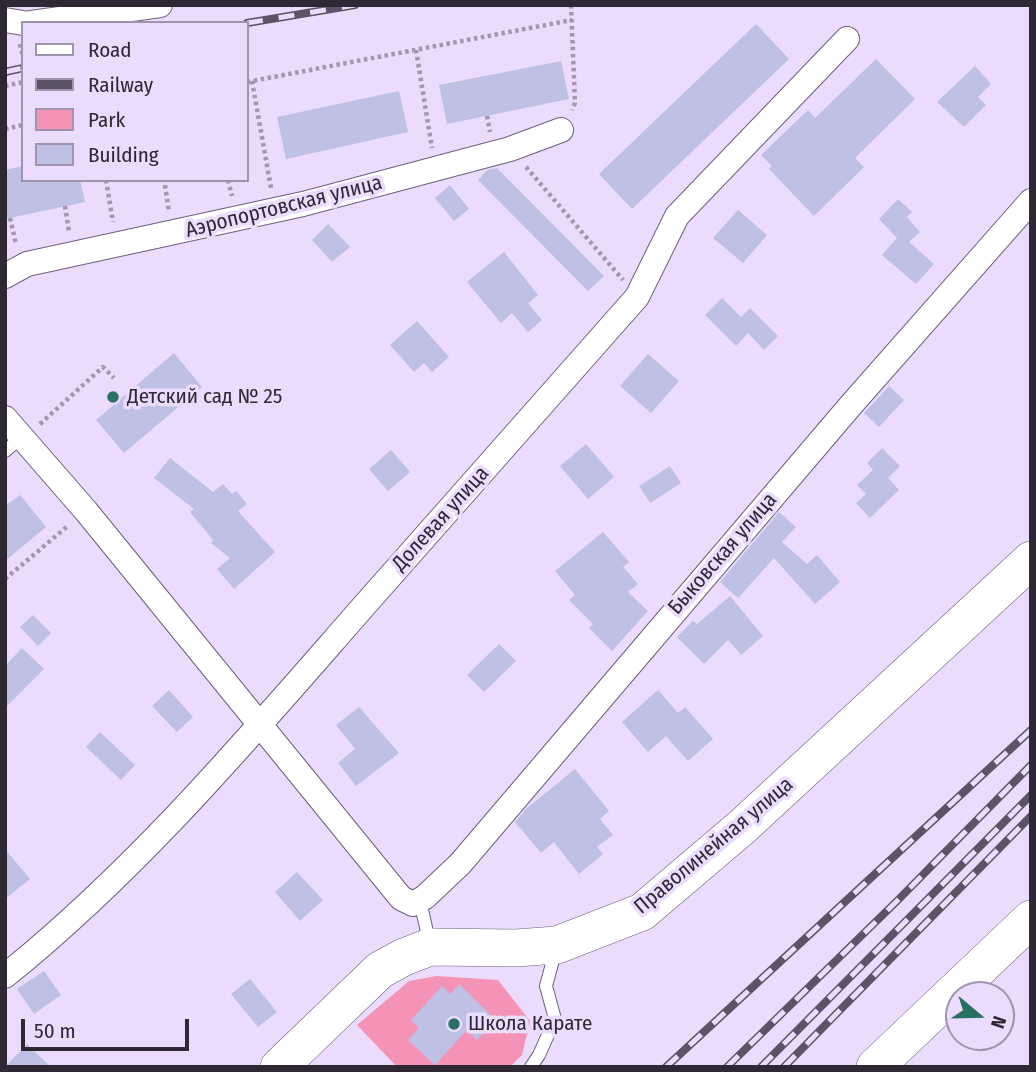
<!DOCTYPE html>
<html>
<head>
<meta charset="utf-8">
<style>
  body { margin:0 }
  #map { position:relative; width:1036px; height:1072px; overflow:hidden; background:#ebdbfd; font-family:"Fira Sans Condensed",sans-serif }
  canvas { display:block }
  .frame { position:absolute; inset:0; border:7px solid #2e2835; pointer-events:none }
  .legend { position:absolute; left:21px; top:21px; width:228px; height:161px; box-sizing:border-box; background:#ebdbfd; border:2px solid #9f93ad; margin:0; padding:9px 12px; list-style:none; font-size:21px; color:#2e2835 }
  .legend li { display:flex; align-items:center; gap:14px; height:35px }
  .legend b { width:35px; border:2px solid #9f93ad }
  .north { position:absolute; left:945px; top:981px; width:70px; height:70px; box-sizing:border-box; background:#ebdbfd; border:2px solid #9f93ad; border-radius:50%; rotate:109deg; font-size:19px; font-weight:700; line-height:28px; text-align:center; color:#2e2835 }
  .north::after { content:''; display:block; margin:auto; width:24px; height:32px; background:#2a6f64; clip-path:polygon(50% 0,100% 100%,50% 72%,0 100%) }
  .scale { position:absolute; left:21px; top:1019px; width:168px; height:32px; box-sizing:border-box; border:4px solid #2e2835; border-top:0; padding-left:9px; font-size:21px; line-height:24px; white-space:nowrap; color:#2e2835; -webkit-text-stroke:5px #ebdbfd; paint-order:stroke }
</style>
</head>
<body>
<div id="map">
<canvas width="1036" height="1072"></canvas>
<div class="frame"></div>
<ul class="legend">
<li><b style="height:9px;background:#fff"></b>Road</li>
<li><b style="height:9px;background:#5c5466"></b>Railway</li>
<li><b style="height:19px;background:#f593b7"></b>Park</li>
<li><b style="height:19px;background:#bec1e3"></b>Building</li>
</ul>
<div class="north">N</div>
<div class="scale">50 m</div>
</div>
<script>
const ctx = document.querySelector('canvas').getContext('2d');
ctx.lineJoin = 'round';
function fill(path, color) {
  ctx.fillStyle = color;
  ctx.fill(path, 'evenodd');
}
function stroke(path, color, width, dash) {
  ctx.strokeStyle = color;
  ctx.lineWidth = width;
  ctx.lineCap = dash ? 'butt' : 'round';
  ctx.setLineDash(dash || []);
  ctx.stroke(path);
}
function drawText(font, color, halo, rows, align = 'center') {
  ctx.font = font + ' "Fira Sans Condensed",sans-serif';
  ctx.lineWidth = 7;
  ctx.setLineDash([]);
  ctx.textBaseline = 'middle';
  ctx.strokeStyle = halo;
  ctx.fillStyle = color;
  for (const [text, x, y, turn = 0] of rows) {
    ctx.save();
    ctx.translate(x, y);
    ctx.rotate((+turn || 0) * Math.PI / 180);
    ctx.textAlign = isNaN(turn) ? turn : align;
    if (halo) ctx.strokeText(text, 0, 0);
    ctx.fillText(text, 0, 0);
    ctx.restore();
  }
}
const green = new Path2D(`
  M437,976L498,980L530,1021L522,1055L510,1067H397L357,1025L409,981Z`);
const building = new Path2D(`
  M756,24L789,59L632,209L599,174Z
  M876,59L915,99L855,158L864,167L814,216L769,169L772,166L761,155L808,110L815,118Z
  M561,61L569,99L447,124L439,85Z
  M975,66L991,84L978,97L986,105L964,127L937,102Z
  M399,91L408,132L286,159L277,117Z
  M23,166V180H80L85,202L5,219V170Z
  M497,168L604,276L588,291L478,180L487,170Z
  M450,185L469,209L454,221L435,198Z
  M898,199L912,212L907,217L920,232L909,242L934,264L916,284L882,255L897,238L879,219Z
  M738,210L767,235L743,263L713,238Z
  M328,224L350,247L332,262L312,240Z
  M504,252L538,295L528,303L542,320L528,332L512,313L501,323L467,282Z
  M722,298L741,317L750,308L778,336L764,350L748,333L736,346L705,315Z
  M417,321L449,357L432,372L424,363L414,372L390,345Z
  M174,353L202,387L124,453L96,420Z
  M648,354L679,381L651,413L620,386Z
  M889,386L904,400L879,427L864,413Z
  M586,444L614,477L588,499L560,466Z
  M882,448L900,466L888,478L899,490L870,518L856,503L866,494L857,485L873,470L867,463Z
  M391,450L410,472L388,491L369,469Z
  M170,458L213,492L223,484L232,494L236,491L247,504L238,511L275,552L234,589L217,569L230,558L211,543L213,540L190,512L194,509L154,478Z
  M670,466L681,483L650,503L639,486Z
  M20,495L46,527L5,561V506Z
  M779,512L796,527L782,542L807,564L817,555L840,582L815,604L774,558L738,598L720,582Z
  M603,532L629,562L623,567L638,584L628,592L648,611L612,651L589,628L593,624L569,600L575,595L555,571Z
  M730,596L763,636L741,655L728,640L704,664L677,637L693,621L697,624Z
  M33,615L51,633L38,646L20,627Z
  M499,644L516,661L484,692L467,675Z
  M22,648L44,669L5,708V666Z
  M169,690L193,717L177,732L152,706Z
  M658,690L678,713L685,707L713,739L688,761L666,736L648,752L622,722Z
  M359,707L399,753L356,786L338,763L355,749L336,725Z
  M100,732L135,765L121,780L86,747Z
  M575,769L609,811L600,819L613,835L597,847L603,854L579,874L554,842L541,853L515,822L526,809Z
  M5,849L30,879L5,899Z
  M297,872L323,900L300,921L275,892Z
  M44,971L61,995L34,1014L17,989Z
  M250,979L277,1012L258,1027L231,994Z
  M459,984L496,1020L477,1040L467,1030L435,1065L408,1040L419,1028L411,1020L442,986L450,994Z
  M27,1044L51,1067H5Z`);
const path = new Path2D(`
  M291,5H294
  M571,5L575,103L572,110
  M20,44L23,57
  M416,50L432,148
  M252,81L271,188
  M247,82L572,20
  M5,86L23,82
  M487,116L490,132
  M5,129L23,125
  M526,167L623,280
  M106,180L113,222
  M228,180L232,196
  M165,185L169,212
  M65,206L69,232
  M10,218L16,244
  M40,424L103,367L114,378
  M5,579L69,525`);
const lane = new Path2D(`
  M5,451L22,437
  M420,901L430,945
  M531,1067L539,1055L555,1019L546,986L556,949`);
const street = new Path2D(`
  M5,20L23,23
  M31,23L160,5
  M5,276L27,264L303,204L510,149L561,130
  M5,418L86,511L401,898L413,904L425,897L460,864L851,405L1031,201
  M5,976C139,868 250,736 363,607C454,503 546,401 637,297L677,216L847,39`);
const secondary = new Path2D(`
  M279,1067L380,970L404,957L430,947L516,948L557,945L642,912L742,827L1031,560
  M875,1067L1031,919`);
const rail = new Path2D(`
  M247,23L355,5
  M5,72L23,68
  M666,1067L1031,730
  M727,1067L897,901L1031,765
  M761,1067L1031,795
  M784,1067L1031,816`);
const markers = [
  [113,397,7,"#2a6f64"],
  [454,1024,7,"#2a6f64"]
];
const streetNames = [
  ["Аэропортовская улица",284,207,-14],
  ["Долевая улица",441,519,-48],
  ["Быковская улица",723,554,-49],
  ["Праволинейная улица",714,846,-40]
];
const poiNames = [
  ["Детский сад № 25",127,397],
  ["Школа Карате",468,1024]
];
fill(green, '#f593b7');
fill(building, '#bec1e3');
stroke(lane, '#6d607d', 14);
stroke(street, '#6d607d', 26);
stroke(secondary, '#6d607d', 38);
stroke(path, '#a296b0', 4.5, [3.5, 3.5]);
stroke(lane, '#fff', 12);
stroke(street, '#fff', 24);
stroke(secondary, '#fff', 37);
stroke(rail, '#5c5466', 8);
stroke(rail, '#ebdbfd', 5, [16]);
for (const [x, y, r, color] of markers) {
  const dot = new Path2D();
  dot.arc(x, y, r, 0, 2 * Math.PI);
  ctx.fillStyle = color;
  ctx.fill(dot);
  stroke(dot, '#ebdbfd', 2.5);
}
drawText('21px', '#2e2835', '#ebdbfd', streetNames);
drawText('21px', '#2e2835', '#ebdbfd', poiNames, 'left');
</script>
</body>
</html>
